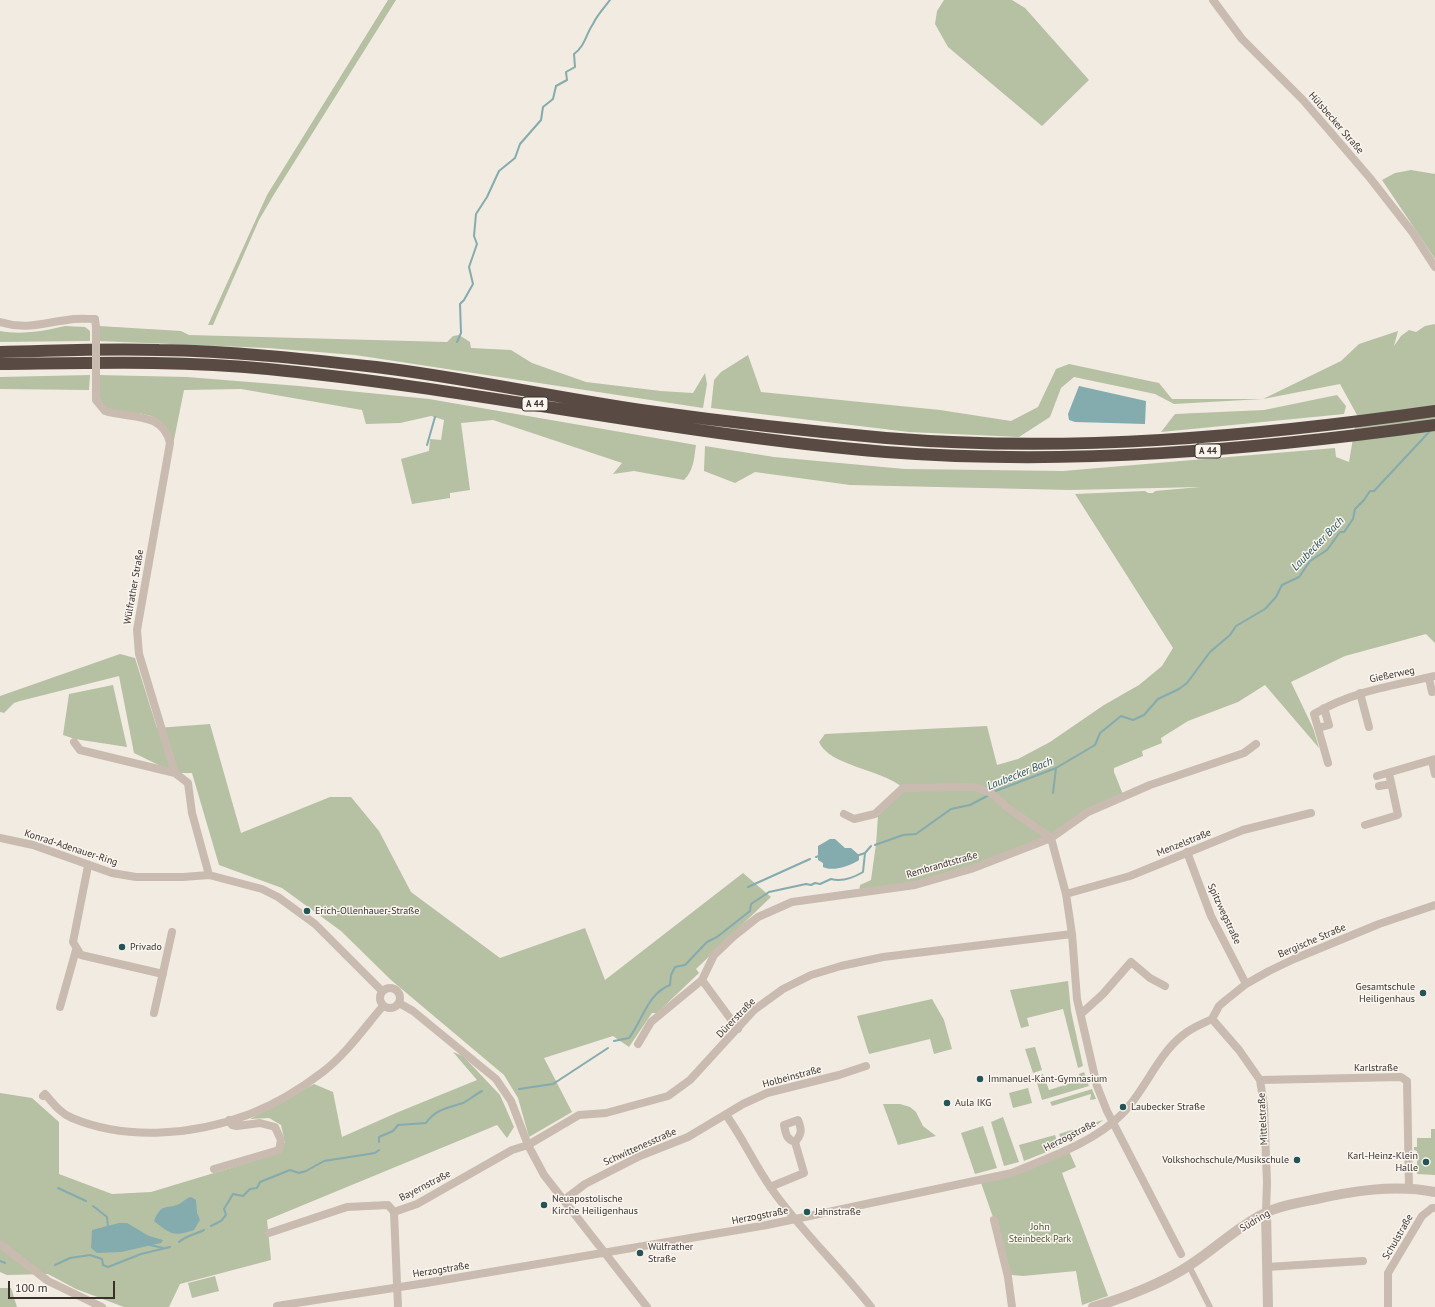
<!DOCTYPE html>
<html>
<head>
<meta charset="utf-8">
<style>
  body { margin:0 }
  #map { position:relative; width:1435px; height:1307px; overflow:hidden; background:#f2ebe2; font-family:"PT Sans",sans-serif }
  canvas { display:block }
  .scale { position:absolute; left:8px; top:1281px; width:107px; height:18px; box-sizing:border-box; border:2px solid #39302c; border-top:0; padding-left:5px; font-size:12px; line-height:14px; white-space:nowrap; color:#39302c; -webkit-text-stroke:3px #faf5ef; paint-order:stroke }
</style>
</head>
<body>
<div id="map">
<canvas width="1435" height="1307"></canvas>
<div class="scale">100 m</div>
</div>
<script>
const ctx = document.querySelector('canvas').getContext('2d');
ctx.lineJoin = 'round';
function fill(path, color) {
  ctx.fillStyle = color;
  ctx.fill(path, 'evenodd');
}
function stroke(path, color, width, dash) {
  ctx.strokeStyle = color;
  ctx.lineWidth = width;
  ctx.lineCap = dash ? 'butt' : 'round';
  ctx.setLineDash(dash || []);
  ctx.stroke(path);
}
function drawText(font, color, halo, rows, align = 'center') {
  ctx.font = font + ' "PT Sans",sans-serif';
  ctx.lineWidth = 3;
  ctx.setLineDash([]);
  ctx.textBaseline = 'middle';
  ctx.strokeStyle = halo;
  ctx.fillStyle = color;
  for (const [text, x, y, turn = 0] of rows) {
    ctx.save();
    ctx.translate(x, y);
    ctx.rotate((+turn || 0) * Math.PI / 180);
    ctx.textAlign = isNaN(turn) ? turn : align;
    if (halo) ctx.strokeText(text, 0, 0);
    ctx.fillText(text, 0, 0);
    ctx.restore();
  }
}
const green = new Path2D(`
  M388,0H396L273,196L259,220L213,325H208L267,195Z
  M944,0H1012L1025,8L1089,80L1042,126L948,47L935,24L937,11Z
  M1411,170L1435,174V259L1382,180L1395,173Z
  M1435,324V643L1426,634L1345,656L1291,682L1313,728L1319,748L1265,685L1238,702L1188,721L1161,738L1162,743L1142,751L1143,756L1114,768V772L1124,797L1088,812L1051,838L915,885L859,893L860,885L871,880L876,844L878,816L903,788C882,769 829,766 819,742L825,734L987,726L997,765L1018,759L1050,742L1104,705L1139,685L1162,666L1173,648L1075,494L1145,491L1148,493H1153L1155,491L1200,487L1070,490L850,485L755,472L735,483L704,471L705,446L774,457L905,469L1063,471L1335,448L1336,457L1349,462L1357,415L1340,384L1263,399L1174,404L1155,394L1074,377L1061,388L1050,417L1019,437L909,432L711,408L714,380L721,372L748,355L761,392L940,410L1011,421L1038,407L1056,369L1069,364L1159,383L1172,399H1263L1341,361L1359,344L1398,331L1394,346L1401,336L1409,330L1416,332L1425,326Z
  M65,326L85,327L90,331V341L0,342V331C22,335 44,331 65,326Z
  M99,326L181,331L189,335L447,342L453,336L459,335L470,342L471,348L511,350L532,363L586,382L661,391L693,393L705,373L707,384L703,408L355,355L268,348L98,341Z
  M90,375L89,390L0,389V377Z
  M98,375L187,377L299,386L429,399L696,445C694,458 694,470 684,480L634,471L613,474L622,463L493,420L461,423L470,490L450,493V498L412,504L401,459L429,451L430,439L441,440L444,420L431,416L400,423L366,424L362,410L241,389L184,390L173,445C163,396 117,424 102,403C97,395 98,384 98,375Z
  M1337,395L1346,406L1344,414L1161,432L1175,414L1264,410Z
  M120,654L135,658L157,728L210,724L241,833L330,797H351L379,831L411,892L500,958L585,928L605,980L743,873L771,897L696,969L699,973L657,1013H652L629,1047L613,1036L544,1058L572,1112L529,1137L518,1098L504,1075L391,980L341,931L282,888L219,865L192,773H175L134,753L119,676L20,701L14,703L4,713L0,712V696Z
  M113,685L127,747L75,739L63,735L69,694Z
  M1068,981L1071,1011L1083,1066L1078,1068L1063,1009L1027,1018L1029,1026L1021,1028L1010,990Z
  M932,999L944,1020L952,1049L934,1054L930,1039L869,1054L857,1016Z
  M1035,1047L1042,1070L1033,1073L1025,1049Z
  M453,1052L463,1056L500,1095L514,1127L507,1138L497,1125L267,1220L271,1260L180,1284L169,1307H124L76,1289L48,1274L7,1275L0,1272V1093L32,1098L59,1122V1174L112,1194L151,1192L277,1154L285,1142L281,1125L269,1118L250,1119L314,1084L333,1092L342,1137L396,1113L477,1080Z
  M1084,1072L1089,1086L1042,1100L1035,1076L1043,1074L1049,1090L1080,1080L1079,1074Z
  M1028,1088L1032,1103L1013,1108L1009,1093Z
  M1092,1089L1096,1099L1090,1100L1091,1094L1052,1106L1050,1102Z
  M883,1104H900L910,1107L916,1112L923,1126L936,1136L898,1145Z
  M1003,1117L1019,1162L1004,1166L991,1122Z
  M1103,1120L1092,1129L1063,1143L1059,1134Z
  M983,1126L997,1168L975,1174L961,1133Z
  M1431,1129H1435V1175L1417,1174V1151L1414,1150V1147H1417V1138H1431Z
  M1055,1135L1059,1147L1024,1161L1019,1145Z
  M1068,1149L1076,1167L1062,1173L1108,1296L1082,1305L1076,1271L1023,1276L1012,1275L1008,1277L994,1220L980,1180L1012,1173Z
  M215,1276L219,1291L192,1298L188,1283Z
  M0,1288H11L17,1307H0Z`);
const water = new Path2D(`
  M1079,386L1146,401L1145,424L1075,422L1069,420L1068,414Z
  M830,839H835L845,848H851L859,855V860C850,866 833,872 823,867V863L818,860V846Z
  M191,1197L196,1200L197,1213L200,1220L194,1230C174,1237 170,1234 154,1221C162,1202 165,1210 179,1204C183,1202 186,1198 191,1197Z
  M119,1223H127L149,1236L163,1240L161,1243L121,1252L97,1253L91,1248L92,1230Z`);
const stream = new Path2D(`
  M457,342L461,333L460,304L464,300L473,284L469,267L477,244L474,236L476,214L487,197L499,171L515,158L520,144L541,120L543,107L553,99L556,86L567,80L566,72L575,67L574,54C585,46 586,34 593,24C597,15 604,8 610,0
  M427,445L435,417
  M993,792L1056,768L1095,745L1100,733L1121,716L1133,720L1144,715L1158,699L1179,689L1187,683L1210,652L1230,635L1236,626L1265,609L1276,597L1282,585L1299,577L1310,561L1327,550L1340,532H1344L1353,519L1355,509L1364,500L1370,491H1374L1430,431
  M1053,793L1056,768
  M875,845L903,835L916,834L951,809L970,805L989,795
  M859,855L865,853
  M816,857L819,856
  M748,887L810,859
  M614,1041L629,1038C643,1020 647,994 670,985L671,975L675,967L685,965L707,942L717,937L750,911L751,904L769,892L806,884L811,885L815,883L820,884L831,879C842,882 853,878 863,872L865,853L871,846
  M519,1089L553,1084L608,1048
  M379,1142V1137L393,1131L398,1125L426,1123C436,1109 448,1108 463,1103C469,1100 476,1094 482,1091
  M58,1188L86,1201
  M93,1206L107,1217L108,1227
  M211,1226L221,1221L226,1215L224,1209L233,1194L243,1196L250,1189L257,1188L260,1182L290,1170L299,1173L306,1171L324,1161L375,1153L379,1150
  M179,1242C185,1236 196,1234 204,1230
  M150,1245L163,1248
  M0,1261L5,1263
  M55,1265L70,1258L90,1255L102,1259L103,1265L108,1267L141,1254L170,1247`);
const pedestrian = new Path2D(`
  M1189,1266L1210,1307`);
const minor = new Path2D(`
  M1213,0L1242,39L1303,100L1370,178L1413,233L1435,267
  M0,322C26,330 42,323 67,320C77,318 86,319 95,319L96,327
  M96,388V400L105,411C130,419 163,411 170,443L137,630L139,654L175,773
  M1429,678L1432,692L1435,691
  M1360,693L1369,727
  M1318,728L1329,725L1324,708
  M74,742L80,750L175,773L188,783L192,813L209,875
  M1432,761L1435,774
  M1328,763L1314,714C1353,691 1391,686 1435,676
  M1377,776L1435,759
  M1379,786L1391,784
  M844,814L854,819L875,814L903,788L974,787L991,793L1008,808L1051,838L1066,894L1072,934L1077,999L1097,1086L1107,1111L1181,1254
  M1365,825L1398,815L1389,773
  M0,838L33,845L112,873L136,877H183L209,875L262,889L278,897L315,924L382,991
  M1187,852L1211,916L1246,984
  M88,866L73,942L81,955L163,974
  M1066,894L1130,876L1243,830L1311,813
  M702,980L738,1029
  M380 998a10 10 0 1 1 20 0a10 10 0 1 1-20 0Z
  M399,1003L413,1011L496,1079L511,1101L528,1145L544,1175L647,1307
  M60,1007L76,950
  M154,1013L172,932
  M1081,1014L1103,994L1131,962L1150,978L1165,986
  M1212,1019L1219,1006L1226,1000L1246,984L1269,971L1294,959L1379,924L1435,905
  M1212,1019L1239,1050L1260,1080L1264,1106L1267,1182L1266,1212
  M638,1044L651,1022L702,980L714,955L734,936L758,917L792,902L915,885L971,869L1051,838L1088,812L1150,785L1244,753L1256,744
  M1260,1080L1401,1077L1407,1081L1409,1189
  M43,1096L45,1094C53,1103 60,1113 72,1118C127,1141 195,1135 250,1114C276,1104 302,1088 324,1071C347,1053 364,1028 383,1006
  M726,1115C743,1138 754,1164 771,1188C800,1230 839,1266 871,1307
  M214,1169L279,1150L281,1140L275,1127L260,1123L237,1126L232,1125L229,1120
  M770,1187L804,1173L795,1142C802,1134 802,1130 798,1120L784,1125C786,1134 786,1139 795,1142
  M564,1200L585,1184L640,1156L688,1137L743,1104L767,1093L839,1075L866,1066
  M994,1220L1008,1277L1012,1307
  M269,1233L347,1207L388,1205L394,1212
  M0,1244L48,1281L102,1307
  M1267,1267L1363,1261
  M277,1307V1306L426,1283L767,1225L1012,1173C1048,1158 1095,1142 1122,1114C1145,1091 1157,1055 1183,1035C1191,1028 1202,1024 1212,1019
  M398,1307L394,1212L417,1204L512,1150L528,1145L579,1115L606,1113L668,1096L690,1080L754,1010L783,989L811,975L841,966L883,957L1072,934
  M1388,1307V1273L1422,1216L1432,1208H1435`);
const tertiary = new Path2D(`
  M1266,1212L1268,1307
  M1093,1307C1122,1299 1165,1282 1190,1265C1215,1249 1238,1226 1265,1213C1279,1206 1296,1203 1312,1200C1352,1191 1394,1184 1435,1192`);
const motorway = new Path2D(`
  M0,352C53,351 106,348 159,350C232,351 304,359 376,367C467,378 557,398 648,411C727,422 807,431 886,438C1069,453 1253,437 1435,411
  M0,364C89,363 179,360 268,369C475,389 679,435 886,452C1070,466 1253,450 1435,425`);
const minorBridge = new Path2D(`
  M96,388V327`);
const markers = [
  [307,911,4,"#255457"],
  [122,947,4,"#255457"],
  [1423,993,4,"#255457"],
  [980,1079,4,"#255457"],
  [947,1103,4,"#255457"],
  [1123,1107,4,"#255457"],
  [1297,1160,4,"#255457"],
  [1426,1162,4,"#255457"],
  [544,1205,4,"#255457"],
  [807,1212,4,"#255457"],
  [640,1253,4,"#255457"]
];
const shields = [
  [535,404,26],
  [1208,451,26]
];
const shieldNames = [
  ["A 44",535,404],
  ["A 44",1208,451]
];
const streetNames = [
  ["Hülsbecker Straße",1336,123,49],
  ["Wülfrather Straße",134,587,-80],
  ["Gießerweg",1392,675,-12],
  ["Menzelstraße",1184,843,-22],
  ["Konrad-Adenauer-Ring",71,848,18],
  ["Rembrandtstraße",942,865,-16],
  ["Spitzwegstraße",1224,914,65],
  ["Bergische Straße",1312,941,-23],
  ["Dürerstraße",736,1018,-46],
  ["Karlstraße",1376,1068],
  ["Holbeinstraße",792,1077,-15],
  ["Mittelstraße",1263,1119,-93],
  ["Herzogstraße",1070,1136,-27],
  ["Schwittenesstraße",640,1147,-24],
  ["Bayernstraße",425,1186,-27],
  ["Herzogstraße",760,1216,-11],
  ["Südring",1255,1221,-31],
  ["Schulstraße",1398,1237,-60],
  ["Herzogstraße",441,1270,-9]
];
const poiNames = [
  ["Erich-Ollenhauer-Straße",315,911],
  ["Privado",130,947],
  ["Gesamtschule",1415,987,"right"],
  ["Heiligenhaus",1415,999,"right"],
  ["Immanuel-Kant-Gymnasium",988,1079],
  ["Aula IKG",955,1103],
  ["Laubecker Straße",1131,1107],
  ["Karl-Heinz-Klein",1418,1156,"right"],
  ["Halle",1418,1168,"right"],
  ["Volkshochschule/Musikschule",1289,1160,"right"],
  ["Neuapostolische",552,1199],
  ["Kirche Heiligenhaus",552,1211],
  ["Jahnstraße",815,1212],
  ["Wülfrather",648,1247],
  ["Straße",648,1259]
];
const parkNames = [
  ["John",1040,1227],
  ["Steinbeck Park",1040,1239]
];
const waterNames = [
  ["Laubecker Bach",1318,544,-46],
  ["Laubecker Bach",1020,774,-22]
];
fill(green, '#b6c0a3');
fill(water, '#84abad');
stroke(stream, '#84abad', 2);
stroke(pedestrian, '#c9bbaf', 6);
stroke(minor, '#c9bbaf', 8);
stroke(tertiary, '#c9bbaf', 10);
stroke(motorway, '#594b44', 12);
stroke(minorBridge, '#c9bbaf', 8);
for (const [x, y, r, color] of markers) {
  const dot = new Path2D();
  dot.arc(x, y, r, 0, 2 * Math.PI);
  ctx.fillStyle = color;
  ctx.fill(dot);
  stroke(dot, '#faf5ef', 1.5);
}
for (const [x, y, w] of shields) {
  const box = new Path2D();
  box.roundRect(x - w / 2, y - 7, w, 14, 3);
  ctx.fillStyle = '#faf5ef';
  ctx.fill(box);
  stroke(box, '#39302c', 1);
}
drawText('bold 9px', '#39302c', null, shieldNames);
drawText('10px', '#39302c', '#faf5ef', streetNames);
drawText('10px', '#39302c', '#faf5ef', poiNames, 'left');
drawText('10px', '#485532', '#faf5ef', parkNames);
drawText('italic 11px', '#255457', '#faf5ef', waterNames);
</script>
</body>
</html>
